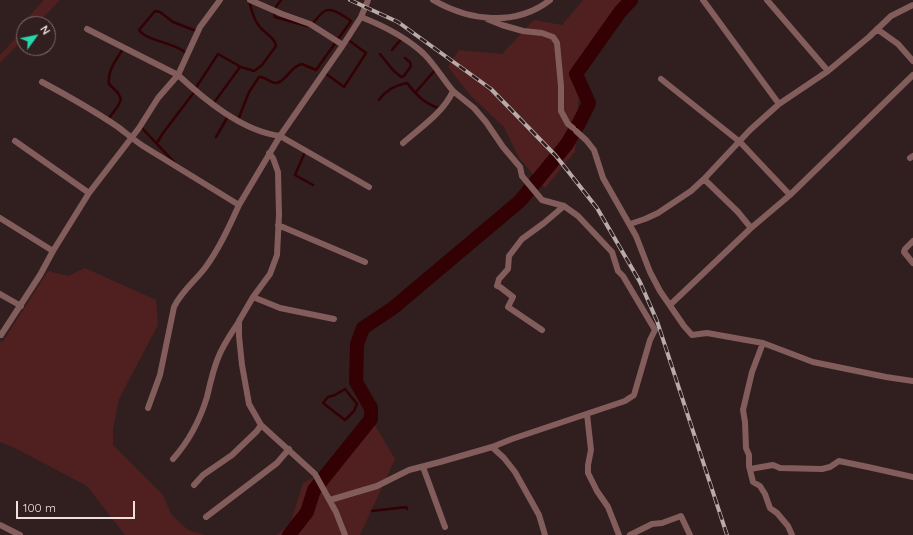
<!DOCTYPE html>
<html>
<head>
<meta charset="utf-8">
<style>
  body { margin:0 }
  #map { position:relative; width:913px; height:535px; overflow:hidden; background:#301f1e; font-family:Quicksand,sans-serif }
  canvas { display:block }
  .north { position:absolute; left:16px; top:16px; width:40px; height:40px; box-sizing:border-box; background:#301f1e; border:1px solid #7c6c6b; border-radius:50%; rotate:57deg; font-size:11px; font-weight:700; line-height:16px; text-align:center; color:#ede0df }
  .north::after { content:''; display:block; margin:auto; width:14px; height:18px; background:#2bd5ac; clip-path:polygon(50% 0,100% 100%,50% 72%,0 100%) }
  .scale { position:absolute; left:16px; top:501px; width:119px; height:18px; box-sizing:border-box; border:2px solid #ede0df; border-top:0; padding-left:5px; font-size:12px; line-height:14px; white-space:nowrap; color:#ede0df; -webkit-text-stroke:3px #301f1e; paint-order:stroke }
</style>
</head>
<body>
<div id="map">
<canvas width="913" height="535"></canvas>
<div class="north">N</div>
<div class="scale">100 m</div>
</div>
<script>
const ctx = document.querySelector('canvas').getContext('2d');
ctx.lineJoin = 'round';
function fill(path, color) {
  ctx.fillStyle = color;
  ctx.fill(path, 'evenodd');
}
function stroke(path, color, width, dash) {
  ctx.strokeStyle = color;
  ctx.lineWidth = width;
  ctx.lineCap = dash ? 'butt' : 'round';
  ctx.setLineDash(dash || []);
  ctx.stroke(path);
}
const green = new Path2D(`
  M44,0H60L37,24H24V38L0,63V55L14,40L22,24Z
  M583,0H634L580,77L575,152L545,188L519,158L504,127L471,96L448,67L459,50L502,54L534,20L562,25Z
  M85,268L156,300L158,325L119,399L113,429V445L163,495L171,514L188,530L205,535H125L87,486L15,448L0,442V342L3,341L48,271L68,276Z
  M366,419L376,427L395,459L360,535H276L290,524L303,483L328,471L340,450Z`);
const stream = new Path2D(`
  M281,0C277,5 273,10 275,17L307,26
  M392,50L402,38
  M186,53C174,42 148,42 139,30L155,11L160,12L173,22L196,31
  M380,54L393,70L401,77L404,76L411,66L410,62L405,58
  M325,73L344,87L366,53L347,39
  M195,89L218,54L241,67L254,71L262,65L276,46C275,37 265,34 260,27C254,21 251,9 249,0
  M415,93L436,69
  M379,100C385,91 396,85 407,83C417,95 422,102 438,108
  M213,104L240,67
  M109,118L118,106L121,99L118,93L109,84C107,70 117,59 124,47
  M238,120L249,92L259,77C266,76 270,84 277,83C287,80 291,66 302,64L316,70L351,21C345,17 333,7 325,11C319,14 316,21 311,25
  M141,127L175,163
  M216,137L227,118
  M157,143L163,133L195,91
  M305,152L295,175L313,185
  M345,389L357,404L354,411L345,420L323,403L328,397L335,395Z
  M372,511L406,507L407,509`);
const river = new Path2D(`
  M289,535L307,512L314,490L371,419V408L356,382L357,344L363,328L393,308L520,201L567,144L578,125L589,103L576,74L620,12L631,0`);
const minor = new Path2D(`
  M250,0L282,14L310,24L343,45
  M368,0L361,17L343,45L280,136L369,187
  M433,0C469,21 515,27 550,0
  M703,0L779,104
  M767,0L828,71
  M361,17C384,26 406,37 424,54C435,65 443,79 453,91C443,113 421,127 403,143
  M487,19L502,25L523,31L542,33L553,37L557,43L561,86V111L568,124L573,128
  M87,29L178,75L200,27L220,0
  M877,29L898,44L913,61
  M661,79L740,142L790,195
  M576,131L586,140L594,150L603,178L636,236L650,272L660,291L684,326L692,335L707,333L763,343L813,362L886,377L913,381
  M15,141L89,193
  M269,153L273,158L278,172L279,215L277,255L270,274L253,297L239,321V336L242,365L249,404L261,425L315,474L336,512L345,535
  M910,158L913,156
  M704,179L738,212L751,228
  M0,218L53,251
  M630,224L645,219L658,213L691,191L704,179L750,130L779,104L828,71L869,37L891,16L913,5
  M278,225L365,262
  M913,241L905,249L904,252L913,263
  M0,294L21,306
  M253,297L280,308L334,319
  M670,305L751,228L790,195L913,75
  M542,330L508,307L513,297L500,287L497,286L499,279L508,269L509,256L522,239L544,223L564,206
  M1,335L40,275L53,251L89,193L139,128L158,98L178,75C205,100 242,131 280,136L239,205L143,146C134,140 126,133 118,127C93,110 68,96 42,82
  M763,343L752,372L743,410L745,422L746,448L749,455V466L753,482L760,486L765,494L770,508L777,513L788,526L792,535
  M148,408L160,375L174,307C181,292 195,281 205,268C219,249 229,227 239,205
  M587,414L591,450L588,465V473L597,491L608,507L619,535
  M492,447L504,458L515,472L539,515L545,535
  M173,459C189,441 200,420 207,397C210,384 213,370 218,358C223,345 231,334 238,323
  M423,467L445,527
  M750,469L773,465L780,468L822,469L830,467L839,461L868,467L913,477
  M194,485L203,475L232,455L257,431L261,425
  M330,500L377,486L409,470L440,462L492,447L512,439L625,401L634,395L650,340L655,330L623,276L618,271L612,252L578,216L564,206L542,200L522,176L520,167L503,147L486,122L474,108L453,91
  M206,517L277,463L289,449
  M0,525L20,535
  M630,535L652,524L662,523L681,516L690,535`);
const rail = new Path2D(`
  M350,0L398,22L491,89L556,156L597,208L640,282L657,321L727,535`);
fill(green, '#502020');
stroke(stream, '#330003', 2.5);
stroke(river, '#330003', 14);
stroke(minor, '#825d5c', 6);
stroke(rail, '#b9abaa', 4);
stroke(rail, '#301f1e', 2.5, [8]);
</script>
</body>
</html>
